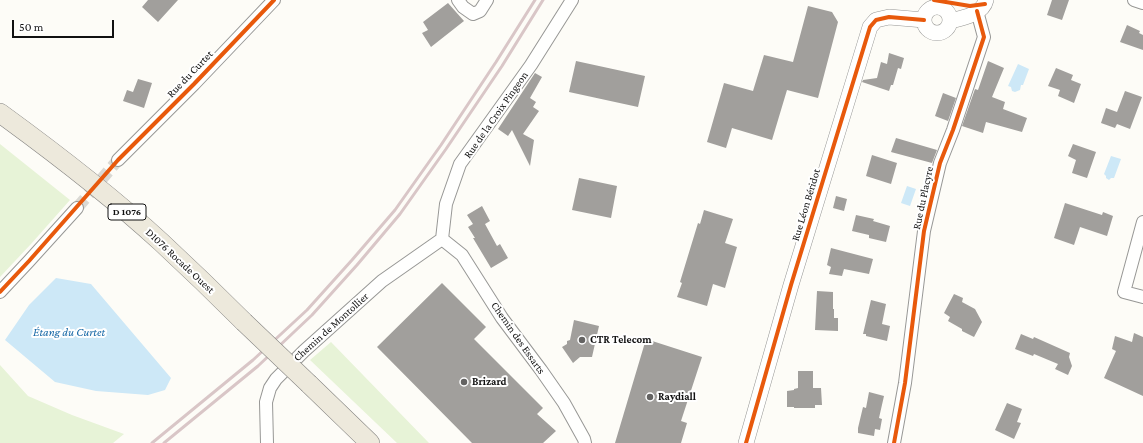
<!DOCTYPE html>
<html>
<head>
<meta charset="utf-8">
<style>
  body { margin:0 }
  #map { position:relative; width:1143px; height:443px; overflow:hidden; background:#fdfcf7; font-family:"Crimson Pro",serif }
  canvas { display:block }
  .scale { position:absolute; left:12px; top:20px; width:102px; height:18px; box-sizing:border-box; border:2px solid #111; border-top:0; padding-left:5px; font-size:12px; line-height:14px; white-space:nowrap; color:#111; -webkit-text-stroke:3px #fff; paint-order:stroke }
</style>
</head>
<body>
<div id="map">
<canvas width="1143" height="443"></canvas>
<div class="scale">50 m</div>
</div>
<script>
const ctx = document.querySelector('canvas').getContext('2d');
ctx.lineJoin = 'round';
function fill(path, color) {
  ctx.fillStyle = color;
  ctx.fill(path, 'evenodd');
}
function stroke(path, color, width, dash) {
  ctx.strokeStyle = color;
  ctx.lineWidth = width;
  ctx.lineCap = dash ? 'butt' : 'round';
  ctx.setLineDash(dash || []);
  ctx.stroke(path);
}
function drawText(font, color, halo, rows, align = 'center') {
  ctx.font = font + ' "Crimson Pro",serif';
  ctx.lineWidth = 4;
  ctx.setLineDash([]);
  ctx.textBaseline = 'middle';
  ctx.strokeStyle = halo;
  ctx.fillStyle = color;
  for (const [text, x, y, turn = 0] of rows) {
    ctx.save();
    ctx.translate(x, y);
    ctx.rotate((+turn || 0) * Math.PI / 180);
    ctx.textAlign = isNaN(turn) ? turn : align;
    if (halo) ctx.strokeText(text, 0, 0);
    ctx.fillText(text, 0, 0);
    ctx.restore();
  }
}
const green = new Path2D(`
  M0,144L70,200L31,244L0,277Z
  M331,342L429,443H397L310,360Z
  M0,365L28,396L72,415L124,434L113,443H0Z`);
const water = new Path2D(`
  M1018,64L1029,69L1023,85H1021L1020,90L1015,92L1012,91L1011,87L1008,86Z
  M1111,156L1121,159L1114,178H1111L1109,180L1106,178V176L1104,174Z
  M907,186L916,189L910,206L901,203Z
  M56,278L91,284L171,378L165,390L148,395L96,391L55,382L5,340L29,305Z`);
const building = new Path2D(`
  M148,0H178L158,22L142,7Z
  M1052,0H1069L1062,20L1047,15Z
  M448,3L464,21L431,47L422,33L428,30L423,22Z
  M808,6L832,12L838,22L818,98L787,90L772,140L732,128L726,148L707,142L724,83L753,91L764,55L793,62Z
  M1127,25L1140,31L1139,33L1143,35V50L1120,42Z
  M889,53L904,58L901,69L898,68L893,85H891L889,91L862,82L863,80L877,78L881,62L887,64Z
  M576,61L645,76L638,107L569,92Z
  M988,61L1004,68L992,97L1005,102L1003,109L1027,118L1022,132L986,122L983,133L962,126L975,89L978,90Z
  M1056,68L1073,75L1071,80L1081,84L1074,103L1058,96L1060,90L1048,86Z
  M535,73L542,77L530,98L536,102L533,107L539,111L523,134L534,140L530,166L512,130L508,136L498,129Z
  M138,79L152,83L144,108L123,101L127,90L133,92Z
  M1125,91L1142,97L1130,129L1117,124L1115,128L1101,123L1106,108L1117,112Z
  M943,93L956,98L948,121L935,116Z
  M896,138L937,150L932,163L891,152Z
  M1073,144L1096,152L1087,178L1072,173L1076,160L1068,156Z
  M872,155L897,163L891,184L866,176Z
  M579,178L617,186L611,218L572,210Z
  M836,196L847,199L844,211L833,208Z
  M1065,203L1102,215L1103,212L1113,216L1107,236L1080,227L1074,245L1054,238Z
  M482,206L490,221L485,224L497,246L500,244L508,258L491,268L473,238H475L468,227L473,224L467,215Z
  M704,210L733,219L725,243L737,247L725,288L713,284L707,306L677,297L682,283L680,282L698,223L700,224Z
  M856,215L874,219L873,221L890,226L886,242L869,238V235L852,231Z
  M831,248L873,259L869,274L844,269L842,276L829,274L831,267L827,265Z
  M442,283L486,327L474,339L543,408L537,414L556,431L543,443H472L377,347Z
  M817,291L833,292V309H834V318H838V331L815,330Z
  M954,294L963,298L962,302L975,309L982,322L974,337L962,331V329L948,321L950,317L944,313Z
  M871,300L886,304L882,324L890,326L887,341L866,336V334H863Z
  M574,320L599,326L592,357H580L573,363L562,347L567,344V341L570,340Z
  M1134,333L1143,337V396L1104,378L1116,351L1112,349L1115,336L1132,342Z
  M1021,334L1033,339L1034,337L1070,353L1069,357L1072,366L1068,375L1055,369L1058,364L1034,354L1033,356L1015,349Z
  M646,339L702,357L681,421L687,423L681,443H615Z
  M798,371H813V388H821L822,405H815V408H794V407H787V391L794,390V389L798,388Z
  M869,392L884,396L879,418L882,419L880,430L875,429L874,436L858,433V428L863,407L866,408Z
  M1007,403L1022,409L1017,422L1021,423L1014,439L995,430Z`);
const minorTunnel = new Path2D(`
  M77,208L118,160`);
const minor = new Path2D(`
  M458,0L463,7L473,14L480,11L487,0
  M1134,0L1143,3
  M118,160L194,84L274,0
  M1143,222L1124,292L1143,297
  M442,239L446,204L460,164L531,65L572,0
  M442,239L462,255L502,318L541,370L564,403L584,439L585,443
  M0,292L29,261L77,208
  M267,443L266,402L270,388L276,379L304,351L382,281L442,239
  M894,443L905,383L924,231L940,163L953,130L984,37L977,11`);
const tertiary = new Path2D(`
  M924 20a13 13 0 1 1 26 0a13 13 0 1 1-26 0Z
  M950,21C963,18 983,14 986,0
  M746,443L791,285L870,27L876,20L889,17L924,20`);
const primary = new Path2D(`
  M0,113C55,153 110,195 161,242C189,268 217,295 244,322
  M309,384L370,443`);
const rail = new Path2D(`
  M152,443L253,360L307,310L352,260L395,210L441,145L496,62L535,0
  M164,443L258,366L312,315L357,265L400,214L446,149L502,66L543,0`);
const primaryBridge = new Path2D(`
  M244,322L309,384`);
const cycleway = new Path2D(`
  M934,0L970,6L985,4
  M0,292L29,261L118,160L194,84L274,0
  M746,443L791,285L870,27L876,20L889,17L924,20
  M894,443L905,383L924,231L940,163L953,130L984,37L977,11`);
const markers = [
  [582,340,4,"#646362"],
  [464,382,4,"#646362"],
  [650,397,4,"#646362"]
];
const shields = [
  [127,212,38]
];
const shieldNames = [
  ["D 1076",127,212]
];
const streetNames = [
  ["Rue du Curtet",190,74,-46],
  ["Rue de la Croix Pingeon",496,115,-55],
  ["Rue du Placyre",923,198,-78],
  ["Rue Léon Béridot",806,205,-73],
  ["D1076 Rocade Ouest",180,261,43],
  ["Chemin de Montollier",331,327,-42],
  ["Chemin des Essarts",518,338,55]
];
const poiNames = [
  ["CTR Telecom",590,340],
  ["Brizard",472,382],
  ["Raydiall",658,397]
];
const waterNames = [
  ["Étang du Curtet",69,332]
];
fill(green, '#e7f3d7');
fill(water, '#cde8f7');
fill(building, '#a19f9c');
stroke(minorTunnel, '#dad9d4', 12, [12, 6]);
stroke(minor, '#979795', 14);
stroke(tertiary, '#979795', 16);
stroke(primary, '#858482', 20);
stroke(minor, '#fffffe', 12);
stroke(tertiary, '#fffffe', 15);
stroke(primary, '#ede9dc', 19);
stroke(rail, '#d9c6c7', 3);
stroke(primaryBridge, '#858482', 20, []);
stroke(primaryBridge, '#ede9dc', 19);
stroke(cycleway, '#e8590c', 4);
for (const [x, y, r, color] of markers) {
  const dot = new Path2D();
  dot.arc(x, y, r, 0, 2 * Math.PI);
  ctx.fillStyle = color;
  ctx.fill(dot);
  stroke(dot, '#fff', 1.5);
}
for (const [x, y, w] of shields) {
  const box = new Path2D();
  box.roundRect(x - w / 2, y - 8, w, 16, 3);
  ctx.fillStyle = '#fff';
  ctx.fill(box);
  stroke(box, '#111', 1);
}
drawText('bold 10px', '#111', null, shieldNames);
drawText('11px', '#111', '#fff', streetNames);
drawText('bold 11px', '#111', '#fff', poiNames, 'left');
drawText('italic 12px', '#1768a6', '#fff', waterNames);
</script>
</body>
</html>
